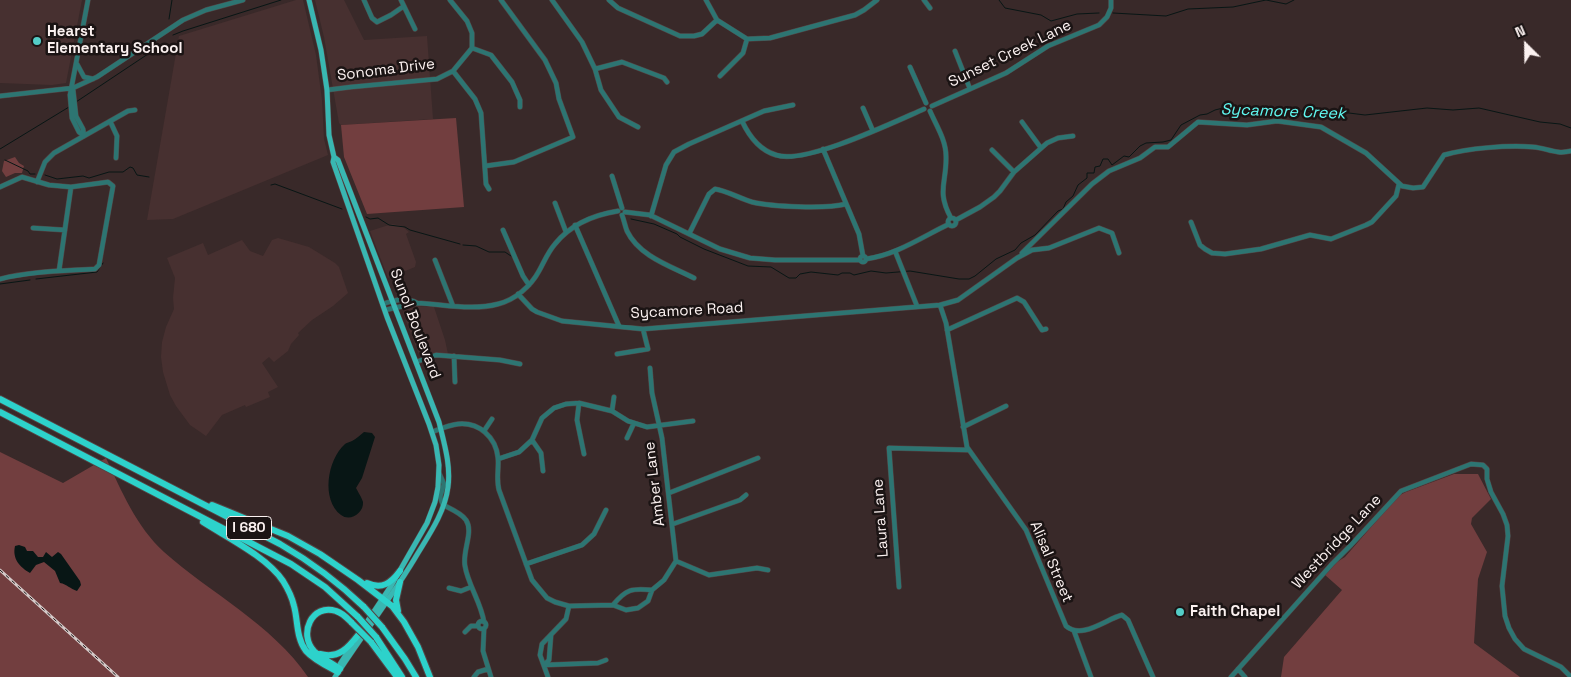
<!DOCTYPE html>
<html>
<head>
<meta charset="utf-8">
<style>
  body { margin:0 }
  #map { position:relative; width:1571px; height:677px; overflow:hidden; background:#392929; font-family:"Space Grotesk",sans-serif }
  canvas { display:block }
  .north { position:absolute; left:1501px; top:20px; width:50px; height:50px; -webkit-text-stroke:4px #1b1414; paint-order:stroke; rotate:337deg; font-size:14px; font-weight:700; line-height:20px; text-align:center; color:#fbf1f0 }
  .north::after { content:''; display:block; margin:auto; width:18px; height:22px; background:#fbf1f0; clip-path:polygon(50% 0,100% 100%,50% 72%,0 100%) }
</style>
</head>
<body>
<div id="map">
<canvas width="1571" height="677"></canvas>
<div class="north">N</div>
</div>
<script>
const ctx = document.querySelector('canvas').getContext('2d');
ctx.lineJoin = 'round';
function fill(path, color) {
  ctx.fillStyle = color;
  ctx.fill(path, 'evenodd');
}
function stroke(path, color, width, dash) {
  ctx.strokeStyle = color;
  ctx.lineWidth = width;
  ctx.lineCap = dash ? 'butt' : 'round';
  ctx.setLineDash(dash || []);
  ctx.stroke(path);
}
function drawText(font, color, halo, rows, align = 'center') {
  ctx.font = font + ' "Space Grotesk",sans-serif';
  ctx.lineWidth = 5;
  ctx.setLineDash([]);
  ctx.textBaseline = 'middle';
  ctx.strokeStyle = halo;
  ctx.fillStyle = color;
  for (const [text, x, y, turn = 0] of rows) {
    ctx.save();
    ctx.translate(x, y);
    ctx.rotate((+turn || 0) * Math.PI / 180);
    ctx.textAlign = isNaN(turn) ? turn : align;
    if (halo) ctx.strokeText(text, 0, 0);
    ctx.fillText(text, 0, 0);
    ctx.restore();
  }
}
const built = new Path2D(`
  M0,0H82L66,83L52,85L0,83Z
  M296,0H303L316,55L322,100L324,139L328,155L173,219L147,220L179,36Z
  M315,0H344L364,40L427,36L433,119L341,125L339,123L324,37Z
  M392,224L402,226L409,232L406,234L416,262L415,267L388,278L370,231Z
  M278,238L309,247L335,263L339,267L348,293L333,306L312,320L298,333L299,335L291,344L288,351L274,362L269,357L262,363L278,387L268,392L270,397L246,407L245,405L222,415L206,436L190,425L176,406L170,395L163,372L161,357L162,342L166,327L174,309L173,298L175,278L167,258L203,243L208,255L242,240L250,251L263,256L272,240Z
  M416,306L434,307L445,340L448,354L437,353L419,355L403,313L405,308Z`);
const green = new Path2D(`
  M456,118L464,207L367,214L344,157L341,125Z
  M15,157L19,163L24,166L22,173H15L6,177L2,171L4,161Z
  M0,452L63,483L106,458C122,492 136,526 164,552C210,593 272,624 308,677H0Z
  M1454,474H1478L1491,499L1472,518L1471,524L1487,552L1478,579L1474,643L1520,677H1281L1284,657L1342,590L1325,575L1337,562L1345,557L1398,496L1406,492Z`);
const water = new Path2D(`
  M364,432L372,433L375,437L362,478L356,488C358,492 362,498 363,502C364,513 350,522 341,515C321,500 327,460 345,444C346,443 350,442 352,441C356,439 360,435 364,432Z
  M19,545L25,547L27,551H33L38,557H43L46,552L52,557L58,552L61,554L80,581L81,585L77,591C70,589 67,584 60,583L55,571L44,562L36,565L30,573C20,567 12,559 15,546Z`);
const stream = new Path2D(`
  M999,0L1005,8L1041,15L1051,21L1077,14L1099,13
  M1113,13L1166,16L1188,9L1233,7L1266,0L1286,4L1294,0
  M169,19L172,0
  M173,35L183,31L281,0
  M76,102L163,44
  M0,149L69,107
  M5,160L28,171L30,174H35
  M45,175L57,179L83,176L89,178L109,172H123L130,167L133,168L137,175L149,177
  M271,185L275,184L342,209
  M366,217L370,219L378,218L389,225L405,227L410,230L460,244
  M631,219L654,224L677,234L680,237L704,249L748,266L771,267L789,278H796L800,274L811,272L838,275L842,273H850L854,275L871,271L886,273L910,271L959,279H969L975,276L996,259L1015,250L1021,243L1035,235L1058,211L1063,209L1066,202L1073,196L1078,185L1087,178V173H1094L1095,167L1100,166L1103,159H1108L1112,165L1124,156L1129,157L1140,146L1146,143L1163,142L1171,140L1181,125L1200,115L1207,114L1215,110L1223,108L1248,114L1271,109L1315,112H1341L1365,115L1427,108L1453,110L1479,108L1540,122L1560,124L1571,128
  M463,245L476,246L489,252H505L511,256
  M36,279L97,272L103,263
  M0,284L30,280`);
const minor = new Path2D(`
  M364,0L372,18L377,22L391,15L404,6
  M401,0L415,29
  M552,0L582,42L595,69L601,90L619,117L638,127
  M609,0L618,8L680,36H694L702,34L717,20
  M706,0L717,20L747,39L770,38L855,15L864,10L877,0
  M924,0L930,8
  M472,48L491,55L512,82L520,100V107
  M955,51L970,89
  M77,64L84,77L93,79
  M910,67L926,103
  M595,69L622,62L664,78L667,82
  M453,71L475,99L481,113L486,184L489,189
  M720,76L743,53L747,39
  M73,89L76,116L83,129L84,136
  M327,90L351,87L437,79L453,71L472,48V33L467,21L450,0
  M0,96L73,88L97,77L183,20L206,10L243,0
  M932,106L1006,73L1048,46L1099,25L1107,17L1111,8V0
  M863,108L873,131
  M930,111C936,125 946,140 946,156C947,182 936,191 951,218
  M110,121L117,136L116,158
  M742,121C749,136 759,150 776,155C805,165 894,122 924,109
  M1022,122L1041,148
  M84,136L79,132L72,118L70,95L88,0
  M823,149L859,234L863,256
  M992,150L1014,172
  M485,166L514,162L573,137L559,99L556,83L545,60L501,0
  M612,176L622,208
  M37,182L45,162L54,153L128,111L135,110
  M0,187L22,177L49,185L71,187L108,182L113,186L99,265L95,269C64,271 30,271 0,279
  M555,203L566,232
  M625,212L650,215L720,249L750,258L775,260H860
  M622,215C624,220 625,226 627,231C639,256 670,266 694,278
  M651,216L666,165L674,152L689,144L764,111L793,105
  M948 222a4 4 0 1 1 8 0a4 4 0 1 1-8 0Z
  M956,220L980,207L994,197L1000,191L1014,172L1047,143L1058,138L1073,136
  M1191,222L1200,245L1205,249L1212,253L1225,254L1261,249L1310,235L1331,239L1366,225L1372,222L1396,196L1399,184
  M575,225L619,326
  M33,228L65,230
  M503,230L523,276L529,285
  M689,234L709,194L715,189C725,190 741,199 752,202C773,207 826,209 846,204
  M895,251L917,306
  M1022,253L1092,184L1109,171L1140,158L1155,147H1168L1198,122L1247,125L1277,121L1321,127L1366,153L1402,186L1413,188L1423,187L1444,155C1468,148 1508,145 1533,147C1547,148 1556,155 1571,151
  M860 259a3 3 0 1 1 6 0a3 3 0 1 1-6 0Z
  M866,259C896,255 922,237 949,224
  M435,260L453,306
  M59,271L71,187
  M518,294L532,309L537,312L562,321L643,329L940,305L958,300L1017,258L1032,250L1049,248L1099,228L1112,233L1119,253
  M383,304C394,300 406,297 417,303C443,304 472,311 498,304C515,300 531,286 539,271C544,262 548,252 555,244C571,224 593,215 618,211
  M940,305L946,323L967,447L1026,530L1066,626C1082,640 1106,619 1122,615L1128,620L1153,677
  M385,310L417,303
  M947,330L1017,298L1024,302L1042,330L1046,329
  M617,354L648,349L643,329
  M454,356L455,382
  M416,362L436,355L500,360L520,364
  M579,403L577,420L584,454
  M612,411L614,397
  M963,427L1006,406
  M484,431L492,419
  M432,432C440,429 449,425 458,424C479,422 496,437 498,458C499,469 496,479 499,490L532,580L547,598L555,602L569,606L613,605L626,610L638,608L648,601L652,590L664,580L676,561L662,438L652,393L650,368
  M627,438L634,423
  M532,440L541,453L543,471
  M498,459L519,452L532,440L542,418L554,408L566,404L579,403L612,411L628,421L647,427L693,421
  M439,473L444,484L440,497L443,505C451,509 461,513 466,520C474,532 462,551 465,566C468,585 481,602 484,622
  M669,493L758,458
  M673,524L740,500L746,495
  M676,561L709,575L757,568L768,570
  M526,564L582,545L594,534L606,510
  M899,587L889,448L969,450
  M449,588L461,591L471,587
  M613,605C626,589 632,588 652,590
  M478 625a4 4 0 1 1 8 0a4 4 0 1 1-8 0Z
  M484,629L483,651L491,677
  M1074,631L1091,677
  M465,632L471,626H478
  M544,665L598,663L606,660
  M544,665L549,660L551,635
  M1238,669L1245,677
  M474,677L478,672L488,669
  M548,677L540,655L542,644L566,619L569,606
  M1231,677L1332,564L1351,545L1401,491L1471,464L1483,465L1487,469V479L1491,492L1503,514L1507,525L1508,536L1502,586L1505,616L1509,628L1515,639L1524,649L1561,667L1571,677`);
const major = new Path2D(`
  M309,0L321,50L327,90L329,135L334,157L333,162L387,317L429,424L436,445L439,465L438,487L435,502L427,523L391,586L359,634
  M334,157L338,160L439,422C444,443 451,465 448,487C445,511 431,532 418,553C393,596 362,635 335,677
  M340,669V664L352,645`);
const highway = new Path2D(`
  M0,399L280,544C311,562 338,582 364,607
  M0,412L291,564L325,587L358,617
  M212,505L288,536L320,554L358,580L392,606L404,622L418,647L430,677
  M203,522C228,538 267,557 283,581C288,589 292,597 294,606C298,620 296,638 306,651C314,660 327,666 338,672
  M367,583C382,590 391,583 400,571
  M398,611L396,600L400,582
  M382,627L405,659L416,677
  M376,637L402,677
  M371,642L397,677
  M320,654C339,659 348,648 359,634
  M340,669C332,663 321,658 314,651C298,634 312,603 336,611C343,613 348,619 352,623`);
const rail = new Path2D(`
  M0,570L118,677`);
const highwayBridge = new Path2D(`
  M364,607L382,627
  M358,617L376,637
  M352,623L371,642`);
const markers = [
  [37,41,5,"#54cdc7"],
  [1180,612,5,"#54cdc7"]
];
const shields = [
  [249,528,45]
];
const shieldNames = [
  ["I 680",249,528]
];
const poiNames = [
  ["Hearst",47,32],
  ["Elementary School",47,49],
  ["Faith Chapel",1190,612]
];
const streetNames = [
  ["Sunset Creek Lane",1010,54,-26],
  ["Sonoma Drive",386,70,-7],
  ["Sycamore Road",687,311,-3],
  ["Sunol Boulevard",415,324,69],
  ["Amber Lane",655,484,-97],
  ["Laura Lane",881,518,-94],
  ["Westbridge Lane",1337,542,-47],
  ["Alisal Street",1051,562,67]
];
const waterNames = [
  ["Sycamore Creek",1283,112,2]
];
fill(built, '#473030');
fill(green, '#723e3f');
fill(water, '#081615');
stroke(stream, '#081615', 1);
stroke(minor, '#544545', 5.5);
stroke(major, '#544545', 6);
stroke(highway, '#544545', 8);
stroke(minor, '#2d7572', 4.5);
stroke(major, '#39b7b2', 5);
stroke(highway, '#2dd2cb', 6);
stroke(rail, '#d5cac9', 3);
stroke(rail, '#1b1414', 1, [4]);
stroke(highwayBridge, '#544545', 8, []);
stroke(highwayBridge, '#2dd2cb', 6);
for (const [x, y, r, color] of markers) {
  const dot = new Path2D();
  dot.arc(x, y, r, 0, 2 * Math.PI);
  ctx.fillStyle = color;
  ctx.fill(dot);
  stroke(dot, '#1b1414', 2);
}
for (const [x, y, w] of shields) {
  const box = new Path2D();
  box.roundRect(x - w / 2, y - 11.5, w, 23, 4);
  ctx.fillStyle = '#1b1414';
  ctx.fill(box);
  stroke(box, '#fbf1f0', 1);
}
drawText('bold 14px', '#fbf1f0', null, shieldNames);
drawText('bold 15px', '#fbf1f0', '#1b1414', poiNames, 'left');
drawText('15px', '#fbf1f0', '#1b1414', streetNames);
drawText('italic 16px', '#61faf3', '#1b1414', waterNames);
</script>
</body>
</html>
